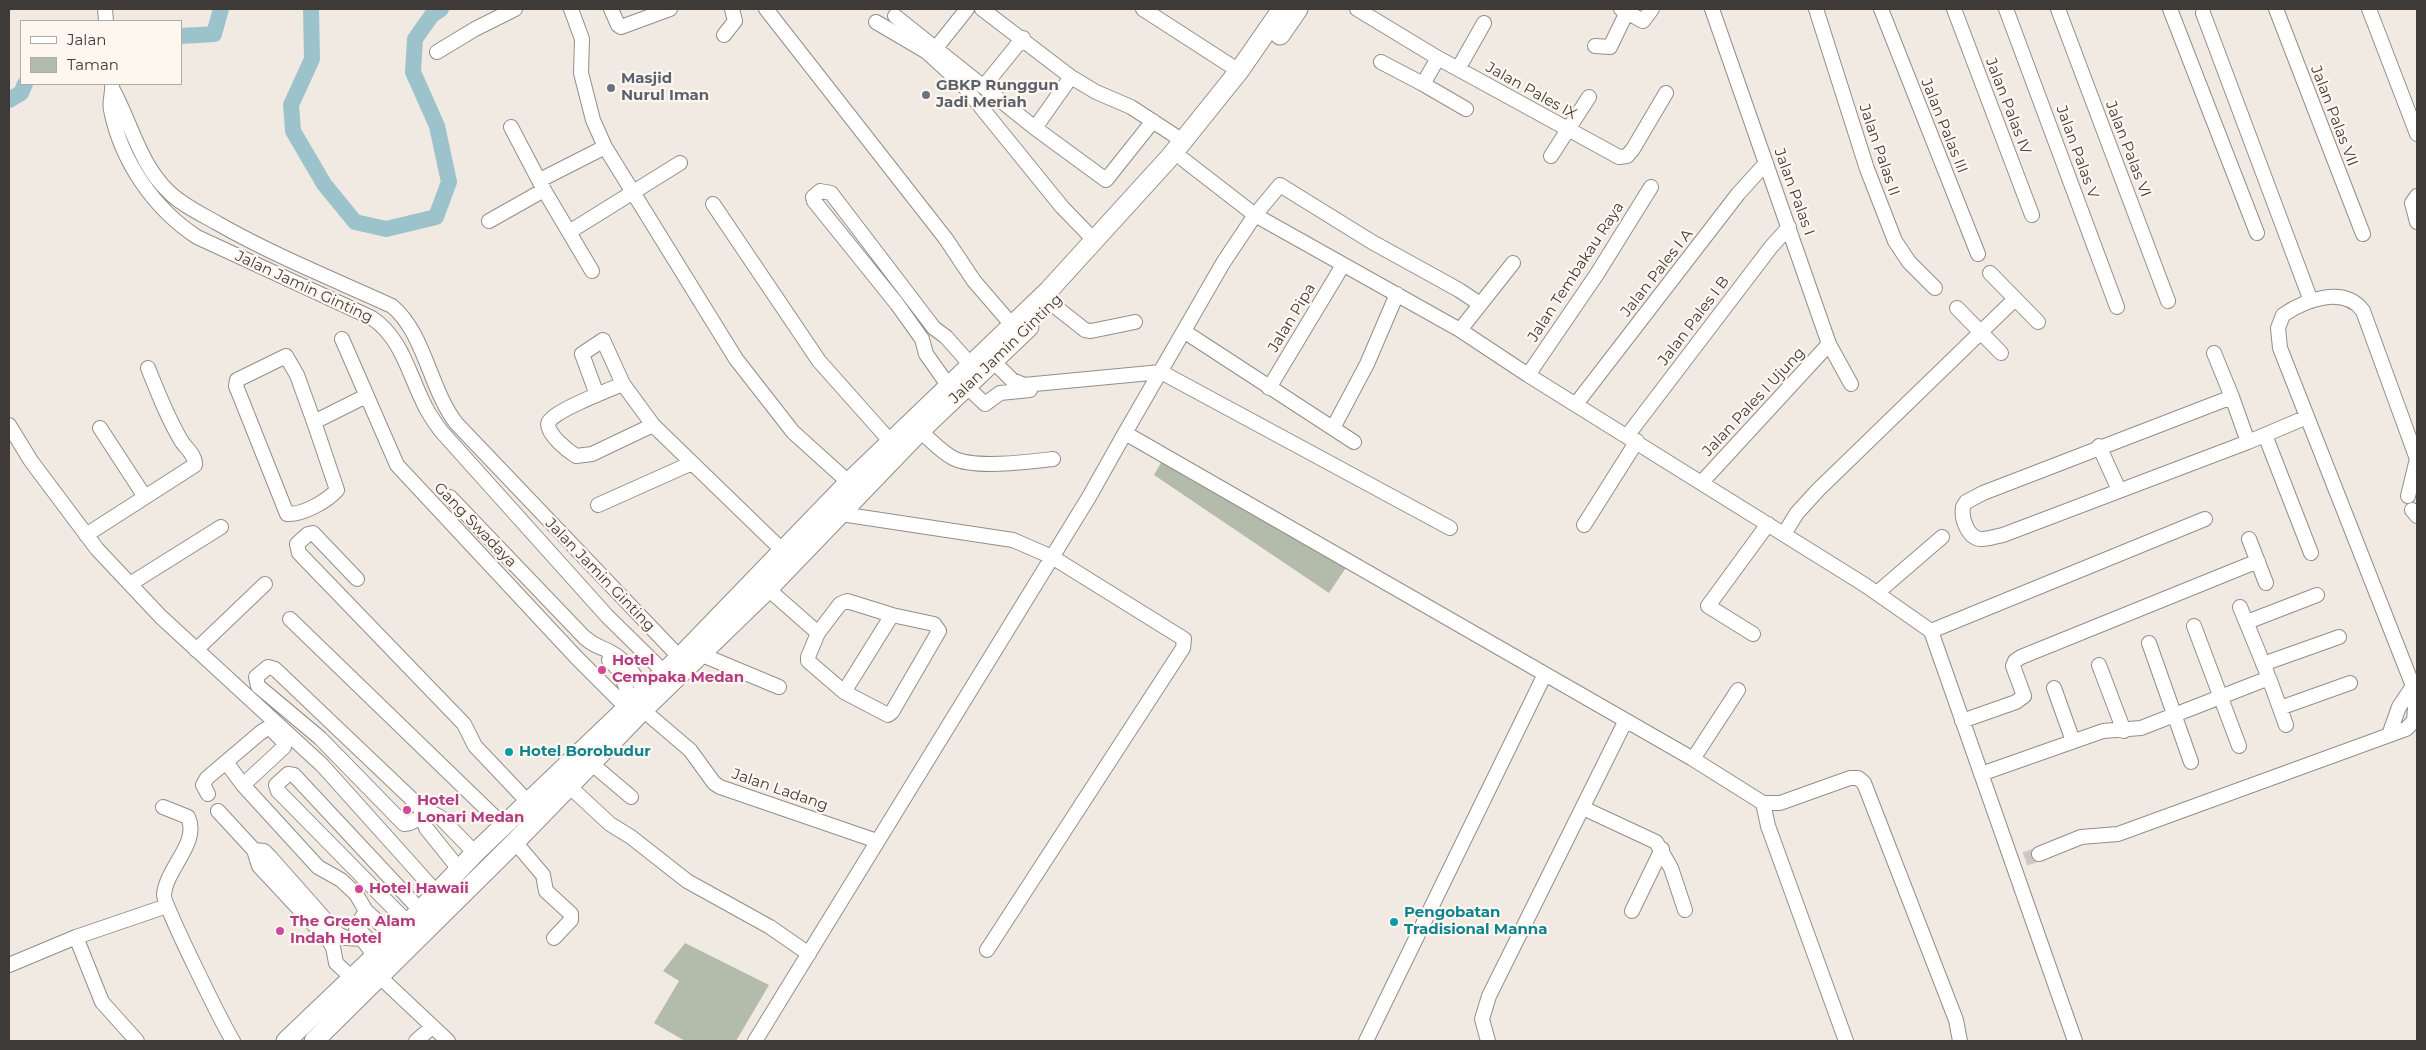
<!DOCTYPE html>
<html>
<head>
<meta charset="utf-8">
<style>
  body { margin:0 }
  #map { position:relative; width:2426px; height:1050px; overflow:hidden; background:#f1eae3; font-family:Montserrat,sans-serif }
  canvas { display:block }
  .frame { position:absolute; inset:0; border:10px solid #3d3a38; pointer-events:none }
  .legend { position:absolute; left:20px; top:20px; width:162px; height:65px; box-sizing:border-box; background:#fef7f0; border:1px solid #b1aba6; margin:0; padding:6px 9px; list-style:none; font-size:15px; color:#3d3a38 }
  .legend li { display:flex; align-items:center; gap:10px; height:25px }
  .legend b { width:25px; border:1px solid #b1aba6 }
</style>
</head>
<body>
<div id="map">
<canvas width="2426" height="1050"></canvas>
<div class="frame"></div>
<ul class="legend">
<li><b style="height:6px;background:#fff"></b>Jalan</li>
<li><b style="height:14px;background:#b3bcab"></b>Taman</li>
</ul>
</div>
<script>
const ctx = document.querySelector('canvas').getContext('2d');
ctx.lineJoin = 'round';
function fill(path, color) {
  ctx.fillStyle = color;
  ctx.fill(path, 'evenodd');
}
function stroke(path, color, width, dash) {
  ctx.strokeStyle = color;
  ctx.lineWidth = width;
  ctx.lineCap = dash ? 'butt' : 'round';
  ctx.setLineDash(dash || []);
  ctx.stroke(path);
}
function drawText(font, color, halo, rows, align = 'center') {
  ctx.font = font + ' Montserrat,sans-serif';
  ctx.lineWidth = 4.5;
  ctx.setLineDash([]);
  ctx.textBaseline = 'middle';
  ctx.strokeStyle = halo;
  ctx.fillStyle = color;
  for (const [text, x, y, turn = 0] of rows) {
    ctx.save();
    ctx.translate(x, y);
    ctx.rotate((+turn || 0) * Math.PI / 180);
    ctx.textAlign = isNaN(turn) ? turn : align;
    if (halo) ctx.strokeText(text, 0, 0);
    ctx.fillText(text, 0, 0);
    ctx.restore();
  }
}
const green = new Path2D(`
  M1163,459L1349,563L1329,593L1154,475Z
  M685,943L769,985L736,1041H685L654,1023L679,981L663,971Z`);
const river = new Path2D(`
  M311,9L312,59L291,105L293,131L324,184L355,222L386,229L436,217L449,182L437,126L413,72L415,39L432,15L441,9
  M181,36L214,34L221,9
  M9,100L21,93L25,84`);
const minorTunnel = new Path2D(`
  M2025,859L2039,854`);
const minor = new Path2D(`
  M105,9L106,21
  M571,9L582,39L581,73L593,120L605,147L736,359L793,432L855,488
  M611,9L618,25L621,27L670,9
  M766,9L946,239L974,281L1012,325
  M982,9L1071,77L1096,92L1131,107L1183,141
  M1143,9L1239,71
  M1357,9L1438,58L1619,157L1627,156L1633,149L1666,93
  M1621,9L1643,21L1652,9
  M1712,9L1829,344L1851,384
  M1816,9L1867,169L1895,241L1909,262L1935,288
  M1881,9L1978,254
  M1954,9L2032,215
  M2006,9L2117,307
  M2058,9L2168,301
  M2170,9L2257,233
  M2276,9L2363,234
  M2369,9L2417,134
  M2203,13L2311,301
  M895,16L1035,128L1106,180L1153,121
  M876,22L927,52L963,85L1062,207L1094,240
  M724,35L735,21L732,9
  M1595,46L1610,47L1627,12
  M936,48L967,9
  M437,52L475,29L515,9
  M1381,62L1423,84L1438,58
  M1458,69L1484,23
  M112,84C113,93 109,102 111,110C121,161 154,209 197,237L372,318C403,339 409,376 426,408C430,416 436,424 441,431L607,616L671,679
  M1423,84L1466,109
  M984,86L1023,38
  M113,90C131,123 140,165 169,192C182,205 201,214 217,223C273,255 333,279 392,306C425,334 429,387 456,423L686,664
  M511,127L544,190L592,271
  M1035,128L1071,77
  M1551,156L1589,97
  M1184,160L1255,215L1460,330L1528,375L1865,585L1931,631L2075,1041
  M540,180L605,147
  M2417,196L2412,203L2417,222
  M713,204L819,361L891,442
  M489,221L544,190
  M569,232L680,163
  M1990,273L2038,322
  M1052,304L1085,330L1091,331L1135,322
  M1957,308L2001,353
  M1460,330L1513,263
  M1185,332L1354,442
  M342,339L397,465L576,657L626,707
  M2214,353L2232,397
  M993,361L1012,380L1024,385L1161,372L1450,528
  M1528,375L1597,274L1651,187
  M948,385L926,354L922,339L897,304L814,201L813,197L820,191L831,193L934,328L946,337L970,364
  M967,387L985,404L1000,393L1030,390
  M1269,388L1343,265
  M597,395L582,354L603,340L623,384L653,425L592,454L576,456C568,451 548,435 548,424C548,413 611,389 623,384
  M1576,404L1738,194L1766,163
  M314,422L297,375L286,356L237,380L236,386L287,514C303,515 327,501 337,490L314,422L366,396
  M9,425L31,461L97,549L161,617L322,765L436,892
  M653,425L783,551
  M100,428L145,497
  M1333,428L1367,364L1397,294
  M920,431C931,440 941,452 953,458C974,469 1028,462 1053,459
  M1125,433L1223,263L1255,215L1280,185L1372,242L1459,290L1480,304
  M2265,435L2311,553
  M1627,436L1771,247L1789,227
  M2248,442L2232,397L1983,493L1966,502L1963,507C1961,519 1968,539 1982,539C1989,539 1997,536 2003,535L2248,442L2307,417
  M2099,446L2119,490
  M1702,482L1829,344
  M450,497L584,637C596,648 601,646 612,653C627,661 635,676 644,690
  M598,505L692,463
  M2412,510L2417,516
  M841,514L1013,540L1052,557L1184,639L1183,648L987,950
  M1584,525L1637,441
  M1784,534L1797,513L1818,490L2015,299
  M86,535L195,465C196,456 187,449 182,442C168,419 158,393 148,368
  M2249,539L2266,583
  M357,579L313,533L308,534L297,544L299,553L464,724L475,746L529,803
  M130,584L221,527
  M768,589L818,633L840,604L847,601L892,615L934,624L939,631L892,712L888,715L844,692L808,661V657L818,633
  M1877,593L1942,537
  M2240,607L2267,673
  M290,619L504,826
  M2247,622L2317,595
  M2194,626L2239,746
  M1931,631L2205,519
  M1753,634L1708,606L1768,524
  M2149,643L2191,762
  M196,650L265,584
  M700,654L779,687
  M609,660L620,671L631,702
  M2263,664L2339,637
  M2099,665L2124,731
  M2054,688L2073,741
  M844,692L892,615
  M2280,708L2350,683
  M643,710L690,750L714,783L720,787L877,841
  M1962,721L2016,702L2024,696L2013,666L2015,661L2021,657L2258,561
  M2389,735L2399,707L2413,686
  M1693,759L1738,690
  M226,762L243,785L318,867L341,880L356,894L366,911L395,937
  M592,764L631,797
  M1981,774L2103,731L2141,728L2269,678L2286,725
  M569,786L610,824L631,837L687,881L770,927L809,954
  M208,794L203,785L207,778L260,733L266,729H271L283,741L284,747L243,785
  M1763,803L1768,826L1846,1041
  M163,807L188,817C200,843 166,868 164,895C163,904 224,1027 233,1041
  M1583,808L1656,842L1671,868L1685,910
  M420,809L426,828L459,869
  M218,811L254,850L259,866L329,941L333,947L336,963L351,977
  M421,817L410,823L404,824L320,738L258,686L256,677L268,667L275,669L419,806L440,817L475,853
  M515,842L543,875L546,891L571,914V920L554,938
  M254,850L264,851L270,857L338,934L346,938L362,939L375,956
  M2039,854L2081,837L2118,834L2406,729L2414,721L2416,695L2413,686L2280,348L2278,328L2283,315C2305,300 2344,285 2363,311L2417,459L2408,496
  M366,911L356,927L370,941
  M1632,911L1662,849
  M408,923L278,791L276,785L288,774L294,775L420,910
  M76,937L102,1002L137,1041
  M9,965L76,937L167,906
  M380,977L448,1041
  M416,1041L432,1027
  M755,1041L1089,497L1125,433L1693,759L1763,803H1780L1850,778H1858L1864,783L1956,1020L1960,1041
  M1366,1041L1545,674
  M1488,1041L1482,1019L1489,996L1625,722`);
const highway = new Path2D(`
  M1280,35L1298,9
  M286,1041L395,937L475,853L679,658L849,482L1049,290L1170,157L1239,71L1282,9
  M314,1041L515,842L643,710L768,589L920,431L1029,327`);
const markers = [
  [611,88,5,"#6b7280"],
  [926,95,5,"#6b7280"],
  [602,670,5,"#d1479c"],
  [509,752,5,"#0f9aa8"],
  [407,810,5,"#d1479c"],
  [359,889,5,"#d1479c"],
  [1394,922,5,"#0f9aa8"],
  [280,931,5,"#d1479c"]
];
const worshipNames = [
  ["Masjid",621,79],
  ["Nurul Iman",621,96],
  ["GBKP Runggun",936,86],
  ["Jadi Meriah",936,103]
];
const streetNames = [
  ["Jalan Pales IX",1531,91,29],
  ["Jalan Palas IV",2008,106,69],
  ["Jalan Palas VII",2334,116,69],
  ["Jalan Palas III",1944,126,68],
  ["Jalan Palas VI",2128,149,69],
  ["Jalan Palas II",1879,150,71],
  ["Jalan Palas V",2077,152,70],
  ["Jalan Palas I",1794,192,70],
  ["Jalan Tembakau Raya",1576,272,-57],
  ["Jalan Pales I A",1657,273,-52],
  ["Jalan Jamin Ginting",304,287,25],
  ["Jalan Pipa",1292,318,-59],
  ["Jalan Pales I B",1694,321,-53],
  ["Jalan Jamin Ginting",1006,349,-44],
  ["Jalan Pales I Ujung",1754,402,-47],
  ["Gang Swadaya",475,525,46],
  ["Jalan Jamin Ginting",600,575,46],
  ["Jalan Ladang",780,790,19]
];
const hotelNames = [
  ["Hotel",612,661],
  ["Cempaka Medan",612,678],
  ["Hotel",417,801],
  ["Lonari Medan",417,818],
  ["Hotel Hawaii",369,889],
  ["The Green Alam",290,922],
  ["Indah Hotel",290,939]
];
const cultureNames = [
  ["Hotel Borobudur",519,752],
  ["Pengobatan",1404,913],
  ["Tradisional Manna",1404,930]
];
fill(green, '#b3bcab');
stroke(river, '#9cc3cb', 16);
stroke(minorTunnel, '#cdc7c1', 14, [14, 7]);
stroke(minor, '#958e88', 16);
stroke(highway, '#958e88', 21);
stroke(minor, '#fff', 14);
stroke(highway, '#fff', 19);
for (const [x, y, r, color] of markers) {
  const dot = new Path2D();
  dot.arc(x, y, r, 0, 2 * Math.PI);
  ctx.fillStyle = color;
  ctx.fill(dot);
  stroke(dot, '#fef7f0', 2);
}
drawText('bold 15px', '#5b616d', '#fef7f0', worshipNames, 'left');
drawText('15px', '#3d3a38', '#fef7f0', streetNames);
drawText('bold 15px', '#b23c85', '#fef7f0', hotelNames, 'left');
drawText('bold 15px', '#0d838f', '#fef7f0', cultureNames, 'left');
</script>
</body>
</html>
